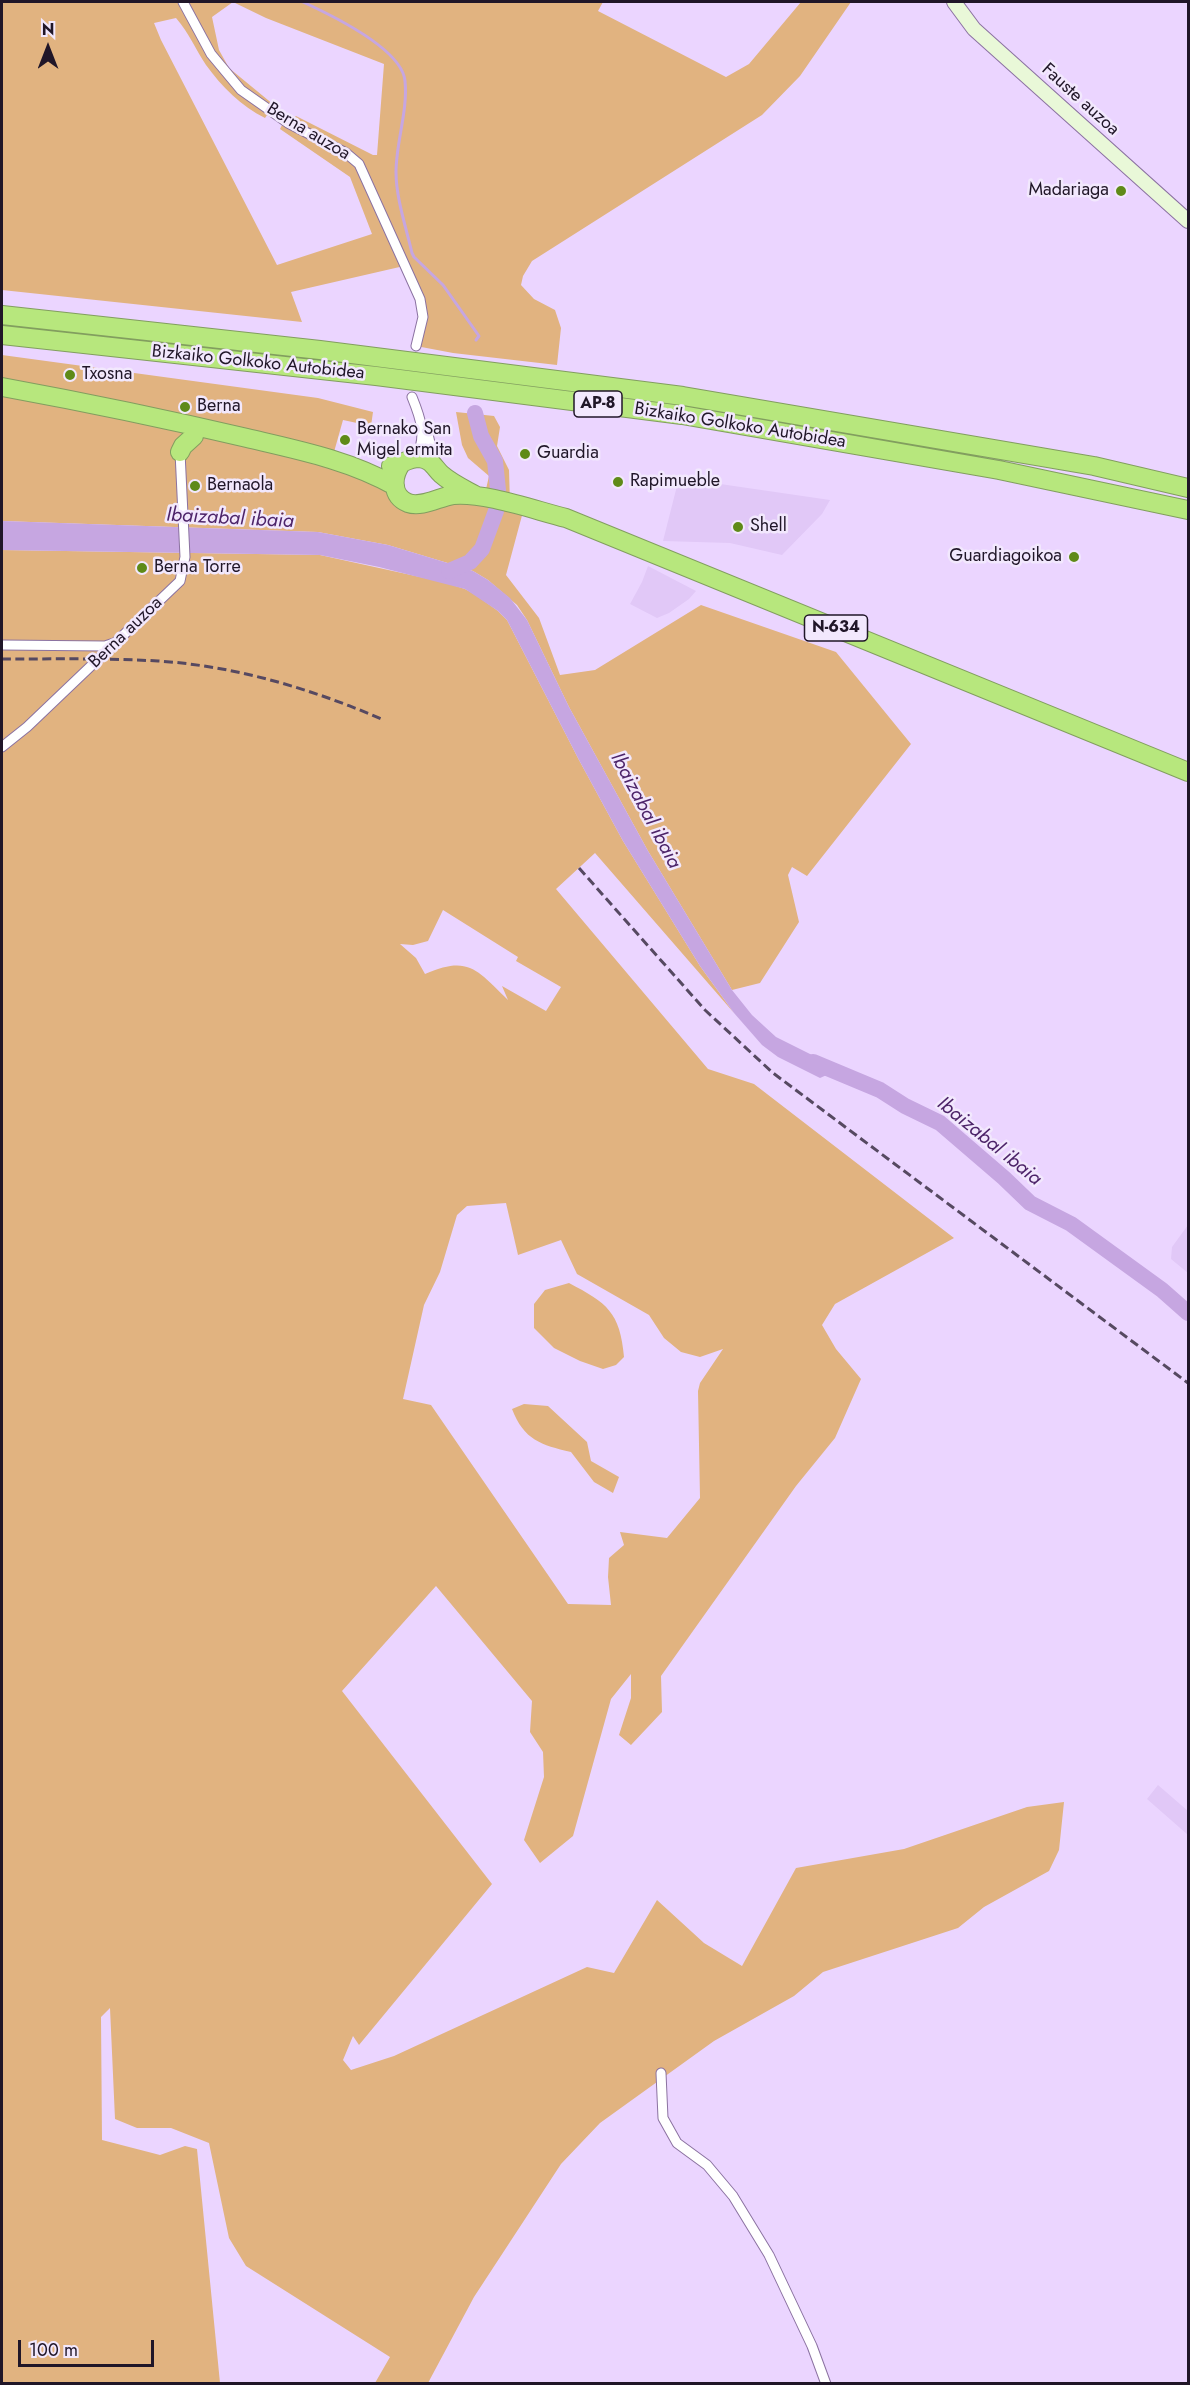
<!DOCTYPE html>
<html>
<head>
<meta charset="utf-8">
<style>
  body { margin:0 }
  #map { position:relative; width:1190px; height:2385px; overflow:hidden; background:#ebd5ff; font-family:Jost,sans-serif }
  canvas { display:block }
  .frame { position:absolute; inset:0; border:3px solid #201628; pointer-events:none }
  .north { position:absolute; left:18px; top:18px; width:60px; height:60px; -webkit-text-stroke:4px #f2e8fd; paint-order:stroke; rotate:0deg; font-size:16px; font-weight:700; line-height:24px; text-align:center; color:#201628 }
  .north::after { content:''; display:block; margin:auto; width:21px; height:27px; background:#201628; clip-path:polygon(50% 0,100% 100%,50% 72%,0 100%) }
  .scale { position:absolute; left:18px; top:2340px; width:136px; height:27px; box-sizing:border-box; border:3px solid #201628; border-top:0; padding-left:8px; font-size:18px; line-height:21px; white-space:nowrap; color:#201628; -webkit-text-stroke:4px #f2e8fd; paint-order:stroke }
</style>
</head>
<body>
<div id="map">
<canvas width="1190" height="2385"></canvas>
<div class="frame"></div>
<div class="north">N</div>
<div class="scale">100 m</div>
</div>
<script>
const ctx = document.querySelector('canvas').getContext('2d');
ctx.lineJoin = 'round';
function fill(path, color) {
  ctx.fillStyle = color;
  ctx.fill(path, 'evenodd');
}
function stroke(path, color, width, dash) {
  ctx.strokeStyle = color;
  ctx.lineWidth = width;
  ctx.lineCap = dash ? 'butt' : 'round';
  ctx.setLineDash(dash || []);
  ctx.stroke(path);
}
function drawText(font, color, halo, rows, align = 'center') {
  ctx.font = font + ' Jost,sans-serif';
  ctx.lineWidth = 5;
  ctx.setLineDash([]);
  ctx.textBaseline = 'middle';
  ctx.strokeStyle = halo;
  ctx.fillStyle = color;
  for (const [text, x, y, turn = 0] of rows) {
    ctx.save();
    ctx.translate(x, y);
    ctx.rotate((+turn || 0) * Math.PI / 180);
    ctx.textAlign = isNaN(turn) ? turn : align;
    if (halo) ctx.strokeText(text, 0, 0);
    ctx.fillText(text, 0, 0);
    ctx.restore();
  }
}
const built = new Path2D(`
  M679,478L830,500L822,514L782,555L730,543L663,541Z
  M648,566L696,591L689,599L669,613L657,618L630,604L642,582Z
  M1188,1225V1273L1171,1259L1172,1247Z
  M1158,1785L1188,1811V1835L1147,1799Z`);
const green = new Path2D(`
  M2,2H603L598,11L726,77L749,64L801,2H851L800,76L762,115L532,261L523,276L521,285L534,299L555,310L561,328L557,365L453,353L416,346L423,317L404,266L291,292L302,322L2,290ZM233,2L266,18L384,64L377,155H373L296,116L288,123L282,125L280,129L350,177L372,234L277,265L161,40L154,23L176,18C189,33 196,50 206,65C222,87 241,106 265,118L274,105L229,68L219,50L212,17Z
  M2,355L318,398L373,412L371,426L343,420L334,452L402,499L484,498L489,476L468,458L462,445L456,412L494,416L500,427L497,446L509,470L510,504L524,508L506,575L539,618L560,675L595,670L701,605L836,652L911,744L807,876L792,867L788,875L799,922L760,983L732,990L648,851L569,707L527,620L517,605L488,580L473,571L451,564L388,545L318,532L2,521Z
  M2,550L320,555L443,582L465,589L476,595L498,611L507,620L579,760L623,841L700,966L734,1013L595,853L556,889L708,1069L754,1084L954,1238L835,1304L822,1325L836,1349L861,1379L835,1438L796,1486L661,1676L662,1712L631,1745L619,1735L631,1698V1674L611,1699L573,1836L540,1863L524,1840L544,1777L543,1752L530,1732L532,1701L436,1586L342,1691L492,1884L359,2045L353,2036L343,2060L351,2070L394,2056L587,1967L614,1973L657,1900L704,1943L742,1966L796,1868L904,1849L1027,1807L1064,1802L1059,1850L1049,1871L984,1907L958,1928L823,1972L794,1996L714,2041L600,2123L561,2164L474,2297L428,2383H375L390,2357L246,2266L229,2238L209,2143L171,2128H137L115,2119L110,2008L101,2017L102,2140L160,2155L185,2146L197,2149L220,2383L2,2384ZM443,910L518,957L516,961L561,987L546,1011L502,986L508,1000C477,970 469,955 425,974L416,958L400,944L413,945L428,941ZM506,1203L518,1255L561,1240L577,1274L649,1315L664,1338L681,1352L700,1357L723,1349L700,1383L698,1391L700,1498L667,1538L620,1532L624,1545L609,1558L608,1577L611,1605L568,1604L431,1405L403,1399L424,1305L440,1272L457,1215L467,1206Z
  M569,1283C607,1303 620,1312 624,1357L616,1365L603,1369L580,1361L554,1348L534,1328V1304L545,1290Z
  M524,1404L548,1406L587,1442L591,1461L619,1477L613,1493L594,1482L571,1452C541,1445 524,1440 512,1409Z`);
const water = new Path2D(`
  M2,521L318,532L388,545L451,564L473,571L488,580L510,598L527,620L569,707L648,851L732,990L752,1015L776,1037L840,1069L820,1078L778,1057L762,1045L734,1013L700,966L623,841L579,760L507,620L498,611L465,589L379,567L320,555L2,550Z`);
const stream = new Path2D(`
  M303,2C329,14 402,48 405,81C408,111 396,142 396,172C396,198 406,227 412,253L414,257L443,285L479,336L476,340`);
const river = new Path2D(`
  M475,413L481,436L495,461L498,490
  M449,571L470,562L482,549L496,511
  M813,1062L880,1090L905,1106L940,1123L1004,1178L1030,1203L1071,1224L1162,1290L1188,1313`);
const street = new Path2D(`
  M183,2L211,54L241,90L288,123L346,153L359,164L420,299L423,317L416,346
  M412,397C421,419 427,436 416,458
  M427,430L435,464
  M2,645L105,646L114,643
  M2,747L27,727L180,581L185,557L180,452
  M661,2073L663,2118L677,2143L707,2165L733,2196L769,2255L812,2346L826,2384`);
const secondary = new Path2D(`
  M954,2L974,29L1188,221`);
const highway = new Path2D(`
  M2,315L320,350L683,396L1094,466L1188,488
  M2,335L376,376L682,415L999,470L1188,510
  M2,387C84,402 166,419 247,438C298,450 349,460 395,486
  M180,452L183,446L194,436
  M401,464C392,477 391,496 408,503C422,508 439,497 453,495C484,492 534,510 566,518L1188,772
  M391,466C401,465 408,458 419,458C431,459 434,467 441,474C451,483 464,489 475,495`);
const rail = new Path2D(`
  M2,659C53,659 106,658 158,661C236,666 312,689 384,720
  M579,868L705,1010L773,1073L1188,1383`);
const markers = [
  [1121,191,6,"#5f8a18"],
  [70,375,6,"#5f8a18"],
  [185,407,6,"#5f8a18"],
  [345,440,6,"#5f8a18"],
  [525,454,6,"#5f8a18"],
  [618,482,6,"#5f8a18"],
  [195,486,6,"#5f8a18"],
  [738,527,6,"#5f8a18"],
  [1074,557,6,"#5f8a18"],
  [142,568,6,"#5f8a18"]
];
const shields = [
  [598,404,48],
  [836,628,63]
];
const shieldNames = [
  ["AP-8",598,404],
  ["N-634",836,628]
];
const streetNames = [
  ["Fauste auzoa",1080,100,42],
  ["Berna auzoa",308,132,31],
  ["Bizkaiko Golkoko Autobidea",258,363,6],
  ["Bizkaiko Golkoko Autobidea",740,426,9],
  ["Berna auzoa",126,633,-44]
];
const poiNames = [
  ["Madariaga",1109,191,"right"],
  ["Txosna",82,375],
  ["Berna",197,407],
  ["Bernako San",357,430],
  ["Migel ermita",357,451],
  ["Guardia",537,454],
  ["Rapimueble",630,482],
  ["Bernaola",207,486],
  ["Shell",750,527],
  ["Guardiagoikoa",1062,557,"right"],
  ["Berna Torre",154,568]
];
const waterNames = [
  ["Ibaizabal ibaia",230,519,3],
  ["Ibaizabal ibaia",645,811,62],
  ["Ibaizabal ibaia",989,1142,39]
];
fill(built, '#e1c8f7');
fill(green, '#e1b380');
fill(water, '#c6a6e1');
stroke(stream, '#c6a6e1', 3);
stroke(river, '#c6a6e1', 16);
stroke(street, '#8b72a1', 11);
stroke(secondary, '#8b72a1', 16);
stroke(highway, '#829e5f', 20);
stroke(street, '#fff', 9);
stroke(secondary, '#e9f8d8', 14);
stroke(highway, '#b7e77d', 18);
stroke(rail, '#564961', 3, [9, 4.5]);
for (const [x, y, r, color] of markers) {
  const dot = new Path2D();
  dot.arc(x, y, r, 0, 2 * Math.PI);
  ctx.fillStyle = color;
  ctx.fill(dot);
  stroke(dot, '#f2e8fd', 2);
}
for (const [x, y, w] of shields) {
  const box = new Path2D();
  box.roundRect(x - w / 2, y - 13, w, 26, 4.5);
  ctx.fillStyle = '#f2e8fd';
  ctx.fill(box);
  stroke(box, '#201628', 1.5);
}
drawText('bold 16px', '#201628', null, shieldNames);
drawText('18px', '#201628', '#f2e8fd', streetNames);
drawText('18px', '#201628', '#f2e8fd', poiNames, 'left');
drawText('italic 20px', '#4d2469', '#f2e8fd', waterNames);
</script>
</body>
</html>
